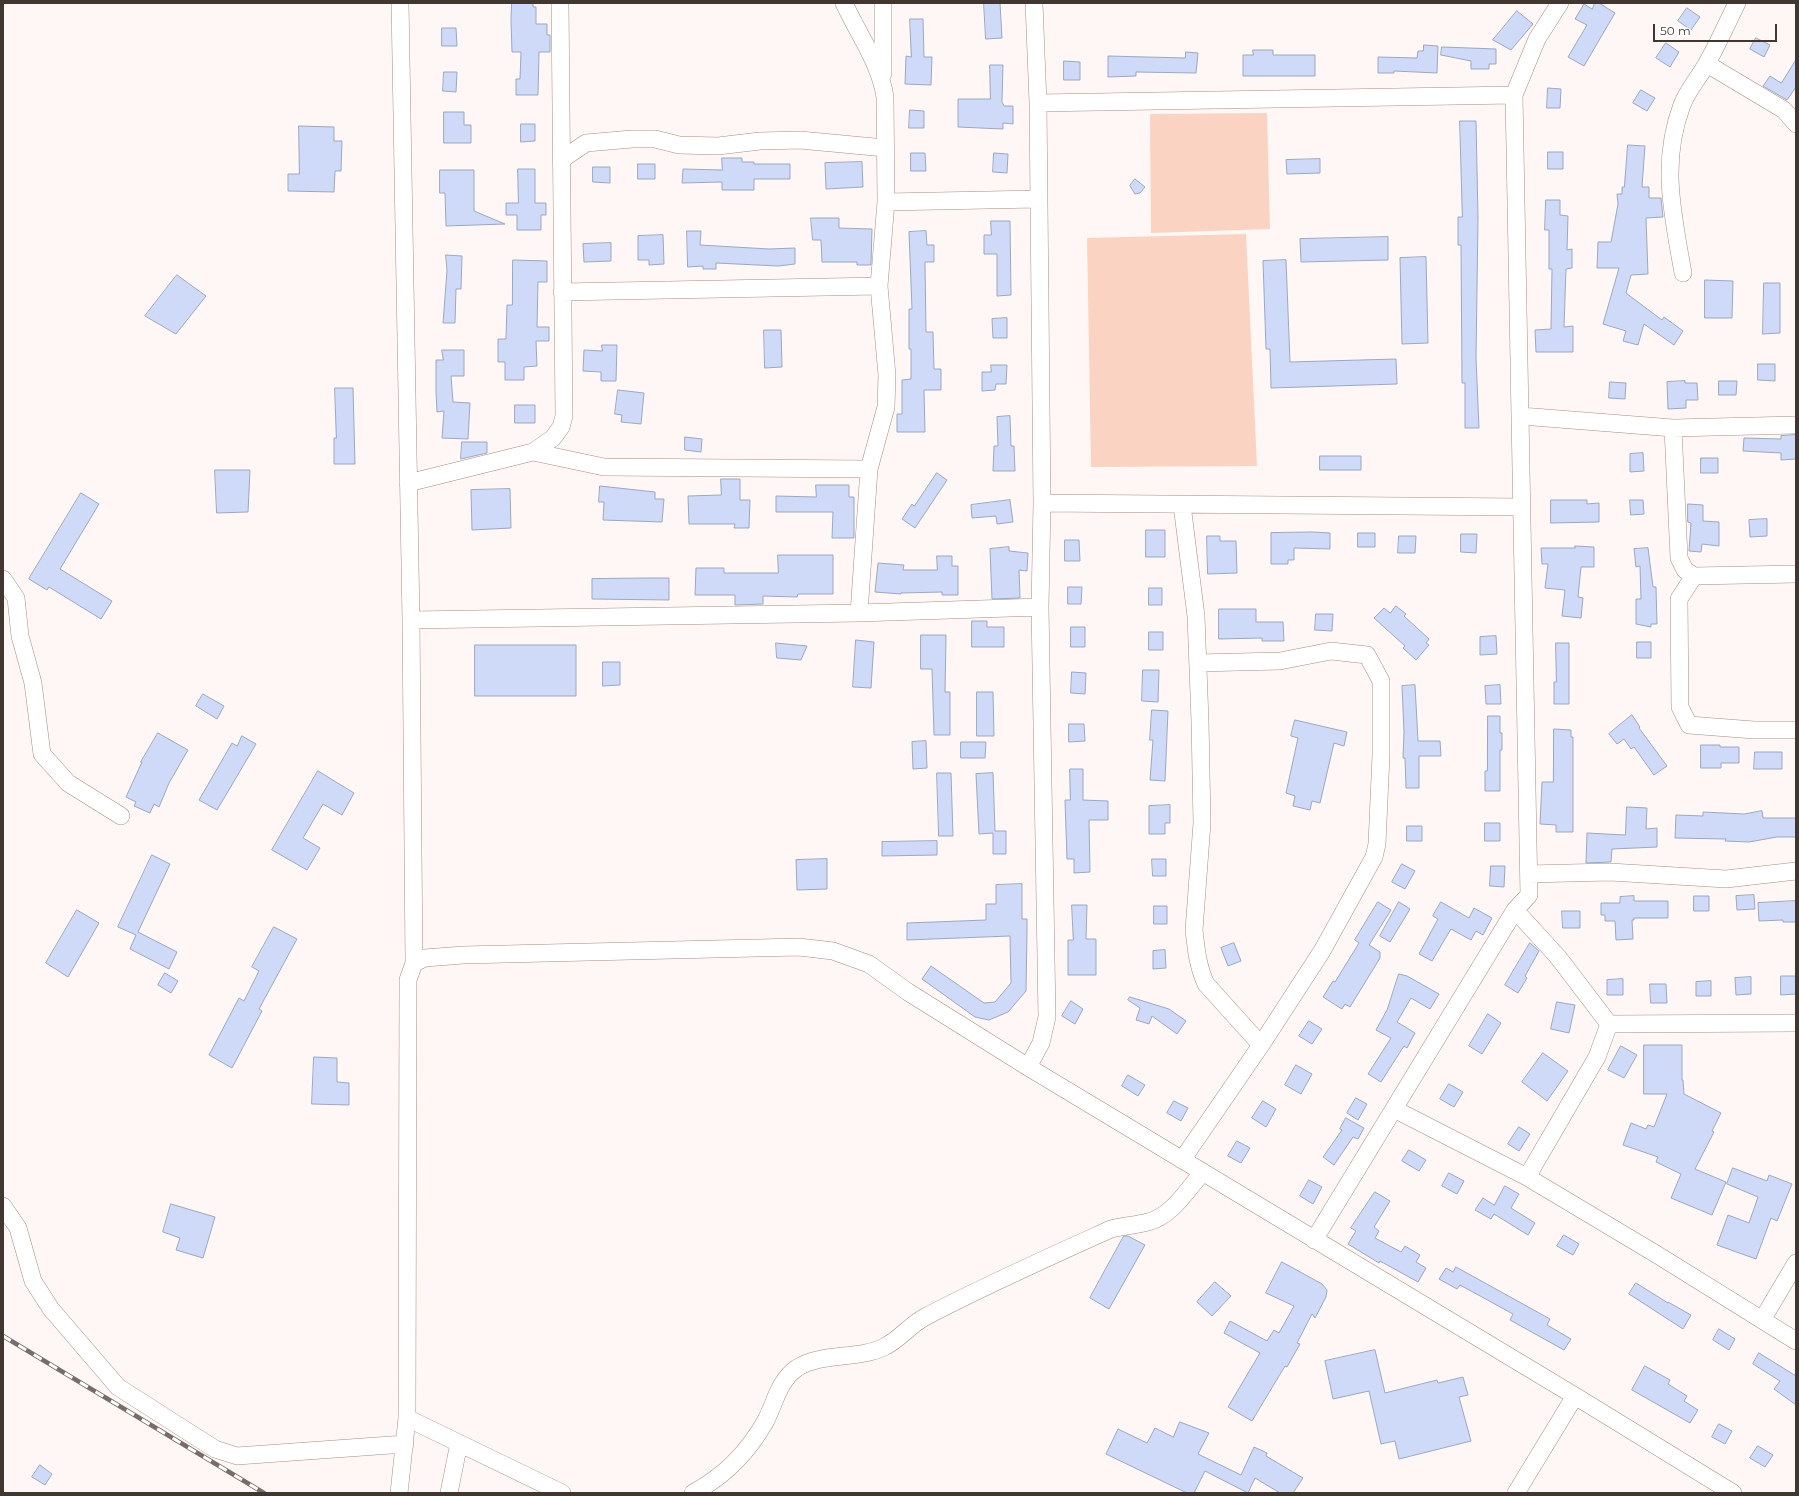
<!DOCTYPE html>
<html>
<head>
<meta charset="utf-8">
<style>
  body { margin:0 }
  #map { position:relative; width:1799px; height:1496px; overflow:hidden; background:#fef7f5; font-family:Montserrat,sans-serif }
  canvas { display:block }
  .frame { position:absolute; inset:0; border:4px solid #423631; pointer-events:none }
  .scale { position:absolute; left:1653px; top:24px; width:124px; height:18px; box-sizing:border-box; border:2px solid #423631; border-top:0; padding-left:5px; font-size:12px; line-height:14px; white-space:nowrap; color:#423631; -webkit-text-stroke:3px #fff; paint-order:stroke }
</style>
</head>
<body>
<div id="map">
<canvas width="1799" height="1496"></canvas>
<div class="frame"></div>
<div class="scale">50 m</div>
</div>
<script>
const ctx = document.querySelector('canvas').getContext('2d');
ctx.lineJoin = 'round';
function fill(path, color) {
  ctx.fillStyle = color;
  ctx.fill(path, 'evenodd');
}
function stroke(path, color, width, dash) {
  ctx.strokeStyle = color;
  ctx.lineWidth = width;
  ctx.lineCap = dash ? 'butt' : 'round';
  ctx.setLineDash(dash || []);
  ctx.stroke(path);
}
const green = new Path2D(`
  M1267,113L1270,229L1151,233L1150,114Z
  M1246,234L1257,466L1091,467L1087,238Z`);
const building = new Path2D(`
  M512,3H533V7H536V24H547V35H550V52H539L538,95H516V79H520L521,52H512L511,20Z
  M984,3H1000L1002,38L986,39Z
  M1595,3H1599L1615,13L1584,66L1568,57L1587,25L1575,19L1584,4L1592,9Z
  M1687,8L1700,17L1691,30L1678,21Z
  M1517,11L1533,24L1511,50L1493,40Z
  M910,19H923L924,57H932L931,85L905,84L906,56L911,57Z
  M442,28H456L457,46H442Z
  M1756,38L1770,45L1764,57L1750,49Z
  M1666,43L1679,52L1670,67L1656,58Z
  M1424,45L1438,46L1437,73L1394,71V73H1378V57L1417,58L1418,51H1423Z
  M1442,47L1496,49V64H1489V69H1471V61L1441,55Z
  M1253,50H1273V55H1315V76H1243V55H1253Z
  M1186,52L1198,53L1196,73L1136,72V76L1108,77V56L1185,58Z
  M1796,60V87L1787,100L1763,86L1770,76L1781,83Z
  M1064,61L1080,62V80H1064Z
  M990,65H1003L1002,102L1004,106H1013V124L1003,123V129L958,127V99H990Z
  M444,72H457L456,92L443,91Z
  M1548,88L1561,89L1560,108H1547Z
  M1641,90L1655,98L1647,111L1633,103Z
  M910,110L924,111V128H909Z
  M444,112H464V125H471V143H444Z
  M1460,121H1476L1478,217L1476,358L1479,428H1465V383H1462L1461,245H1458V217H1462Z
  M521,124H535V141L521,142Z
  M299,126L334,127V141H342L341,171H335L334,192L288,191V174H299Z
  M1628,145L1645,146L1642,187H1649V198H1661L1663,217L1646,218L1648,274L1631,275L1626,293L1662,320L1664,317L1683,331L1674,345L1644,324L1638,345L1623,341L1626,331L1603,324L1619,268H1597L1598,242H1611L1618,204L1617,194H1622V187H1624Z
  M1548,152H1563V169H1548Z
  M911,153H925L926,171H911Z
  M994,153L1008,154L1007,173L993,172Z
  M722,158H742V162H754V164H790V179H754V190H722V182L682,183L683,169L722,170Z
  M1320,159V173L1287,174L1286,160Z
  M862,162L863,187L826,189L825,163Z
  M638,164H655V179H638Z
  M593,167H610V183L593,182Z
  M518,169H535V203H546V215H541V230H517V215H506V203H518Z
  M440,170H474V211L505,224L446,226L445,193H440Z
  M1135,179L1145,187L1140,193L1135,194L1130,186Z
  M1546,200H1560V215L1568,216L1567,250L1572,249V268L1566,269L1564,327L1573,326V352H1536L1535,330L1551,329L1552,269H1549V230H1545Z
  M811,218H839V228L872,229L871,265H857V262H822L821,240H813Z
  M991,221H1010L1011,295L997,296V254H984V235H991Z
  M687,231H701L700,245L769,249L795,248V264L778,266L716,263V269H703V266L688,267Z
  M926,231L927,245H934V262H925L926,332H933L934,369H941V390H924L925,432H897V414H902V380L911,379V349H909V309H912L909,232Z
  M663,235L664,264L649,265V260H638V236Z
  M1388,237V260L1301,262L1300,239Z
  M611,243V261L584,262L583,244Z
  M446,255L462,256L461,289H456L455,323H443L447,271Z
  M1426,257L1428,343L1402,344L1400,258Z
  M513,260L547,261V282H538L537,327H549V341H536L537,366L524,367V380H505V362H498V339H506L507,305H512Z
  M1286,260L1290,362L1396,359L1397,384L1271,388L1270,349H1266L1263,261Z
  M177,275L206,296L176,334L145,316Z
  M1705,280L1733,281L1732,318H1705Z
  M1764,283H1780V333L1763,334Z
  M1007,318V338H993L992,319Z
  M764,330H781L782,367L765,368Z
  M602,345H617L616,381H601V372L583,371L584,350L602,351Z
  M442,350H464V376H451L453,402L470,403L468,439L442,438L444,411L437,412L436,392V360H443Z
  M1758,364H1775V381L1758,380Z
  M991,365H1007L1006,384H996L995,390L982,391V372H991Z
  M1685,381V383H1697L1698,400H1686V408L1668,409L1667,382Z
  M1719,381H1737L1736,395H1719Z
  M1610,382L1626,383L1625,399L1609,398Z
  M335,388H353L355,464H334V438H336Z
  M618,390L644,393L641,424L621,422L622,415L615,414Z
  M515,405H535V423H515Z
  M1010,416L1011,446H1014L1015,471H993L994,446H998L997,417Z
  M1796,435V459L1781,460V453L1743,451L1744,438L1781,439V436Z
  M685,437L702,439L701,452L685,450Z
  M462,442H487V453L461,459Z
  M1643,453L1644,471L1630,472V454Z
  M1320,456H1361V470H1320Z
  M1701,458H1718V473H1701Z
  M215,470H250L248,512L217,513Z
  M937,473L947,480L915,528L902,519L912,504L914,506Z
  M721,479H740V500H750L749,528H734L735,524H689L688,496L721,495Z
  M816,485H849V497H854V538H832L833,512H776V496L816,497Z
  M600,486L655,492V499H664L662,522L603,520L604,502H599Z
  M510,489L511,528L472,530L471,490Z
  M81,493L99,504L60,569L112,601L101,619L49,587L47,590L29,579Z
  M1010,500L1013,522L997,524L996,516L972,518L971,505Z
  M1551,500H1587V504L1599,503V522L1551,523Z
  M1630,500H1643L1644,514L1631,515Z
  M1688,504L1703,505V521L1719,522V546L1702,544L1701,552L1689,551L1691,523L1688,522Z
  M1767,519V536L1750,537L1749,520Z
  M1146,530H1165V557H1146Z
  M1313,532L1330,533V549L1294,548V560H1288V564H1271V533Z
  M1358,533H1375V547H1358Z
  M1461,534H1477L1476,553L1461,552Z
  M1207,536H1220V541H1236L1237,573L1208,574Z
  M1399,536H1416L1415,553H1398Z
  M1065,540H1079L1080,561H1065Z
  M1575,546L1594,547V567H1581L1578,597L1583,598L1581,618L1562,616L1565,590L1545,588L1548,564H1542L1541,548H1575Z
  M1009,547V551L1028,553L1027,571L1019,570L1020,598L992,599L990,549Z
  M1648,548L1653,587H1656L1657,624H1651V627L1636,624V599H1641L1640,566L1636,567L1634,549Z
  M778,555H833V594H798L797,597L763,596V604L735,605V595H695L696,568H724V573H778Z
  M937,556H952V566H958V595H942V592L901,593V594L875,592L878,563L904,565L903,570H937Z
  M646,578H669V600L592,599V579Z
  M1068,587H1082L1081,604H1068Z
  M1149,588H1162V605H1149Z
  M1396,606L1406,614L1404,616L1429,639L1426,643L1429,645L1416,660L1403,648L1405,646L1374,618L1384,608L1390,613Z
  M1219,609H1256V622H1283L1284,641H1262V638L1219,639Z
  M1316,614H1333L1332,631L1315,630Z
  M972,621H987V627H1004V647H972Z
  M1071,627H1085V647H1071Z
  M1149,632H1163V650H1149Z
  M921,635H946L945,692H950V735H934L932,669H921Z
  M1496,636L1497,654L1480,655V637Z
  M856,640L874,642L871,688L853,687Z
  M1637,642H1651V658H1637Z
  M776,643L807,646L801,660L777,658Z
  M1556,643H1569V704H1554V682H1556Z
  M475,645H576V696H475Z
  M603,662H620V685L603,686Z
  M1143,670H1159L1158,702L1142,701Z
  M1072,672L1086,673L1085,694L1071,693Z
  M1415,685L1418,741H1440L1441,756H1419V788H1406L1405,758H1403L1404,732L1402,686Z
  M1500,685L1501,704H1486L1485,686Z
  M977,692H993L994,736H977Z
  M203,694L224,706L217,719L196,706Z
  M1152,710L1168,711L1165,781L1150,780L1153,740H1150Z
  M1632,715L1640,727L1639,728L1667,766L1654,775L1634,747L1631,749L1624,739L1617,744L1609,734Z
  M1488,716H1500V733H1502V750H1500V791H1485V771H1487Z
  M1295,720L1347,732L1344,746L1334,743L1320,803L1312,801L1310,810L1293,806L1295,796L1286,793L1298,738L1291,736Z
  M1069,724H1084L1085,741L1069,742Z
  M1554,729L1571,730V737H1573V832H1556V825L1540,824L1542,782H1553Z
  M158,733L188,750L169,783L159,807L154,804L150,813L134,806L136,802L126,797L142,762H141Z
  M242,736L256,744L217,810L199,800L232,743L237,746Z
  M926,741L927,768L913,769L912,742Z
  M961,742H986L985,758H961Z
  M1701,745H1720V747H1739V763H1721V768H1701Z
  M1755,752H1782V769H1754Z
  M1070,769H1083V800L1108,801V820H1089L1090,872L1074,873V859H1067L1065,800H1070Z
  M318,771L354,793L342,815L323,804L303,838L320,848L307,870L272,850Z
  M937,773H951L953,836H939Z
  M993,773L995,831H1006V854H993V833L979,834L976,774Z
  M1170,805V823H1165V834H1149V806Z
  M1627,807L1647,808L1646,829L1657,828V847L1612,849L1611,862L1586,863L1587,833L1625,835Z
  M1762,811L1763,818H1796V837H1777L1749,842L1725,841L1726,839L1675,838L1676,815L1703,816V812L1744,814Z
  M1485,823H1500V841H1485Z
  M1407,826H1422V841H1407Z
  M937,841V855L882,856V842Z
  M152,855L170,864L138,932L177,952L169,969L130,949L136,935L118,927Z
  M827,859V889L797,890L796,860Z
  M1152,859H1166V876H1153Z
  M1402,864L1415,871L1405,889L1392,882Z
  M1491,866H1505L1504,887L1490,886Z
  M1022,884V919H1027V932L1026,991L1008,1012L989,1020L975,1017L922,979L931,966L984,1003L995,1002L1011,983L1010,936L907,940V923L986,920V904H996V885Z
  M1754,895L1755,909L1737,910L1736,896Z
  M1634,896V901H1668V918H1634V920H1632L1633,939L1616,940L1615,921H1605V915H1601V903H1620V897Z
  M1694,896H1709V911H1694Z
  M1796,901V922H1783V920L1759,921L1758,903Z
  M1378,902L1391,910L1369,945L1380,952V958L1350,1007L1345,1004L1342,1009L1323,997L1333,981L1335,982L1359,943L1355,940Z
  M1399,902L1410,909L1390,942L1380,936Z
  M1441,902L1469,918L1474,908L1492,918L1483,935L1476,931L1471,940L1451,929L1432,961L1419,954L1438,919L1433,916Z
  M1072,905H1087L1086,939H1096V975H1068V940H1073Z
  M1154,906H1167V924H1154Z
  M77,910L99,923L68,977L46,963Z
  M1562,911H1580V928H1563Z
  M274,927L297,939L259,1009L262,1011L232,1068L209,1055L239,998L244,1001L259,971L252,967Z
  M1234,943L1241,961L1228,966L1221,948Z
  M1530,943L1539,951L1525,976L1527,978L1518,993L1505,985Z
  M1165,950L1166,968L1153,969V951Z
  M165,973L178,981L171,993L158,985Z
  M1399,974L1407,976L1439,994L1430,1009L1411,998L1397,1022L1415,1033L1407,1048L1404,1046L1381,1082L1368,1074L1391,1038L1376,1030L1387,1010Z
  M1781,976H1796V994L1781,995Z
  M1751,977V994L1736,995L1735,978Z
  M1623,979V995H1607V980Z
  M1711,981V996H1696V982Z
  M1650,984H1666L1667,1003H1651Z
  M1130,997L1169,1009L1186,1021L1177,1034L1152,1016L1149,1024L1136,1020L1140,1008L1128,1000Z
  M1071,1001L1083,1009L1075,1024L1062,1016Z
  M1557,1002L1575,1005L1569,1033L1551,1029Z
  M1488,1014L1501,1023L1482,1054L1469,1046Z
  M1309,1021L1322,1029L1312,1044L1299,1036Z
  M1644,1045H1682V1080H1683L1684,1094L1721,1113L1712,1131L1714,1132L1695,1169L1726,1182L1712,1215L1671,1198L1681,1174L1656,1162L1658,1157L1623,1145L1631,1123L1646,1129L1648,1125L1654,1127L1667,1094H1644Z
  M1621,1046L1637,1055L1624,1078L1608,1070Z
  M1543,1053L1568,1071L1547,1101L1522,1082Z
  M314,1057L337,1058V1082L349,1083V1105L312,1104Z
  M1296,1065L1312,1074L1301,1094L1285,1085Z
  M1128,1075L1145,1085L1138,1096L1122,1086Z
  M1449,1084L1463,1092L1454,1107L1440,1099Z
  M1356,1098L1367,1104L1358,1120L1347,1113Z
  M1174,1101L1188,1108L1181,1121L1167,1113Z
  M1263,1101L1276,1109L1266,1127L1252,1118Z
  M1346,1118L1364,1128L1358,1139L1353,1137L1334,1165L1323,1157L1342,1130L1340,1129Z
  M1519,1127L1530,1134L1519,1151L1508,1144Z
  M1237,1141L1250,1148L1241,1163L1228,1156Z
  M1409,1150L1426,1160L1419,1171L1402,1161Z
  M1733,1168L1767,1181L1769,1175L1792,1184L1777,1221L1771,1218L1756,1259L1717,1245L1728,1215L1749,1223L1758,1197L1727,1184Z
  M1449,1173L1464,1181L1457,1194L1442,1186Z
  M1309,1180L1322,1187L1313,1204L1300,1196Z
  M1505,1186L1519,1194L1511,1208L1535,1223L1528,1235L1494,1214L1491,1219L1475,1210L1483,1198L1494,1205Z
  M1375,1192L1390,1201L1374,1227L1379,1231L1375,1238L1401,1252L1405,1246L1420,1255L1416,1262L1426,1268L1418,1282L1380,1261L1379,1263L1348,1244L1356,1231L1351,1228Z
  M171,1204L215,1217L203,1258L176,1250L180,1238L163,1232Z
  M1564,1235L1579,1244L1573,1255L1557,1246Z
  M1124,1236H1128L1145,1245L1109,1309L1090,1298Z
  M1282,1262L1322,1284L1327,1290L1326,1297L1315,1318L1312,1314L1297,1343L1300,1344L1287,1367L1285,1366L1252,1421L1228,1407L1260,1353L1224,1333L1230,1321L1267,1341L1274,1330L1279,1333L1294,1306L1266,1293Z
  M1456,1267L1550,1319L1547,1325L1571,1339L1564,1350L1510,1320L1513,1314L1460,1285L1457,1289L1439,1279L1446,1268L1453,1272Z
  M1215,1282L1231,1296L1212,1316L1197,1302Z
  M1636,1283L1668,1303V1302L1691,1315L1683,1329L1629,1294Z
  M1719,1329L1735,1339L1729,1350L1713,1340Z
  M1375,1350L1385,1393L1437,1380L1438,1383L1463,1377L1468,1395L1459,1397L1471,1441L1399,1459L1395,1441L1381,1444L1369,1391L1333,1399L1325,1361Z
  M1759,1353L1796,1376V1405L1774,1389L1780,1381L1753,1364Z
  M1645,1366L1670,1380L1668,1384L1687,1396L1684,1401L1698,1410L1690,1423L1632,1390Z
  M1180,1422L1209,1433L1198,1454L1241,1475L1254,1447L1267,1453L1266,1456L1303,1478L1293,1493H1280L1255,1478L1248,1493L1205,1471L1194,1493H1187L1106,1454L1118,1429L1147,1443L1155,1428L1173,1437Z
  M1719,1424L1732,1431L1725,1444L1712,1437Z
  M1758,1446L1773,1455L1765,1467L1750,1458Z
  M40,1465L52,1474L45,1485L32,1477Z`);
const minor = new Path2D(`
  M400,3L411,620L414,963
  M844,3C858,34 880,63 885,97L886,202L879,286L887,375L886,407L869,469L859,613
  M1707,64L1784,110L1796,124
  M883,74V3
  M1038,103L1514,95
  M561,160L586,143L632,139H655L679,145L718,146L760,141L800,140L885,148
  M886,202L1038,199
  M1683,273C1673,215 1660,163 1682,105C1688,89 1699,78 1707,63C1718,44 1727,23 1737,3
  M562,292L879,286
  M1521,416L1673,428L1796,425
  M1673,428L1679,558L1685,570L1694,576L1796,574
  M533,452L604,467L869,469
  M408,483L533,452L553,438L561,427L564,416L560,3
  M1042,503L1522,507
  M1182,505L1196,616L1200,721L1202,823L1194,930C1196,949 1198,967 1206,984L1261,1045
  M1694,576L1679,599L1680,707L1689,725L1754,730H1796
  M3,579L16,598L20,636L33,683L42,754L68,783L121,816
  M411,620L859,613L1040,607
  M1529,874L1610,872L1726,879L1796,871
  M1515,910L1558,957L1609,1024L1597,1057L1527,1177
  M1609,1024L1796,1023
  M1028,1067L1041,1043L1047,1017L1040,607L1042,503L1038,103L1034,3
  M1394,1109L1527,1177L1656,1254L1796,1341
  M1182,1160L1261,1045L1322,951L1374,857L1377,844L1381,755V681L1367,655L1331,651L1280,661L1198,663
  M3,1206L18,1228L33,1281L51,1309L118,1387L215,1449L237,1456L405,1444
  M1314,1240L1515,910L1529,895L1514,95L1537,39L1560,3
  M1762,1320L1796,1263
  M407,1418L562,1493
  M399,1493L407,1418L408,980L414,963L425,958L463,955L799,947L833,951L869,964L908,992L1028,1067L1575,1396L1733,1493
  M449,1493L459,1443
  M693,1493C723,1477 748,1452 765,1422C775,1404 778,1381 797,1368C822,1352 857,1360 884,1347C899,1340 910,1325 925,1317C986,1285 1049,1257 1111,1229C1123,1226 1136,1225 1148,1222C1172,1216 1187,1190 1203,1172
  M1516,1493L1575,1396`);
const rail = new Path2D(`
  M3,1336L264,1493`);
fill(green, '#fbd3c2');
fill(building, '#cedaf8');
stroke(building, '#9ca7bf', 1);
stroke(minor, '#a98d81', 18);
stroke(minor, '#fff', 17);
stroke(rail, '#776c68', 4.5);
stroke(rail, '#fff', 3, [9]);
</script>
</body>
</html>
